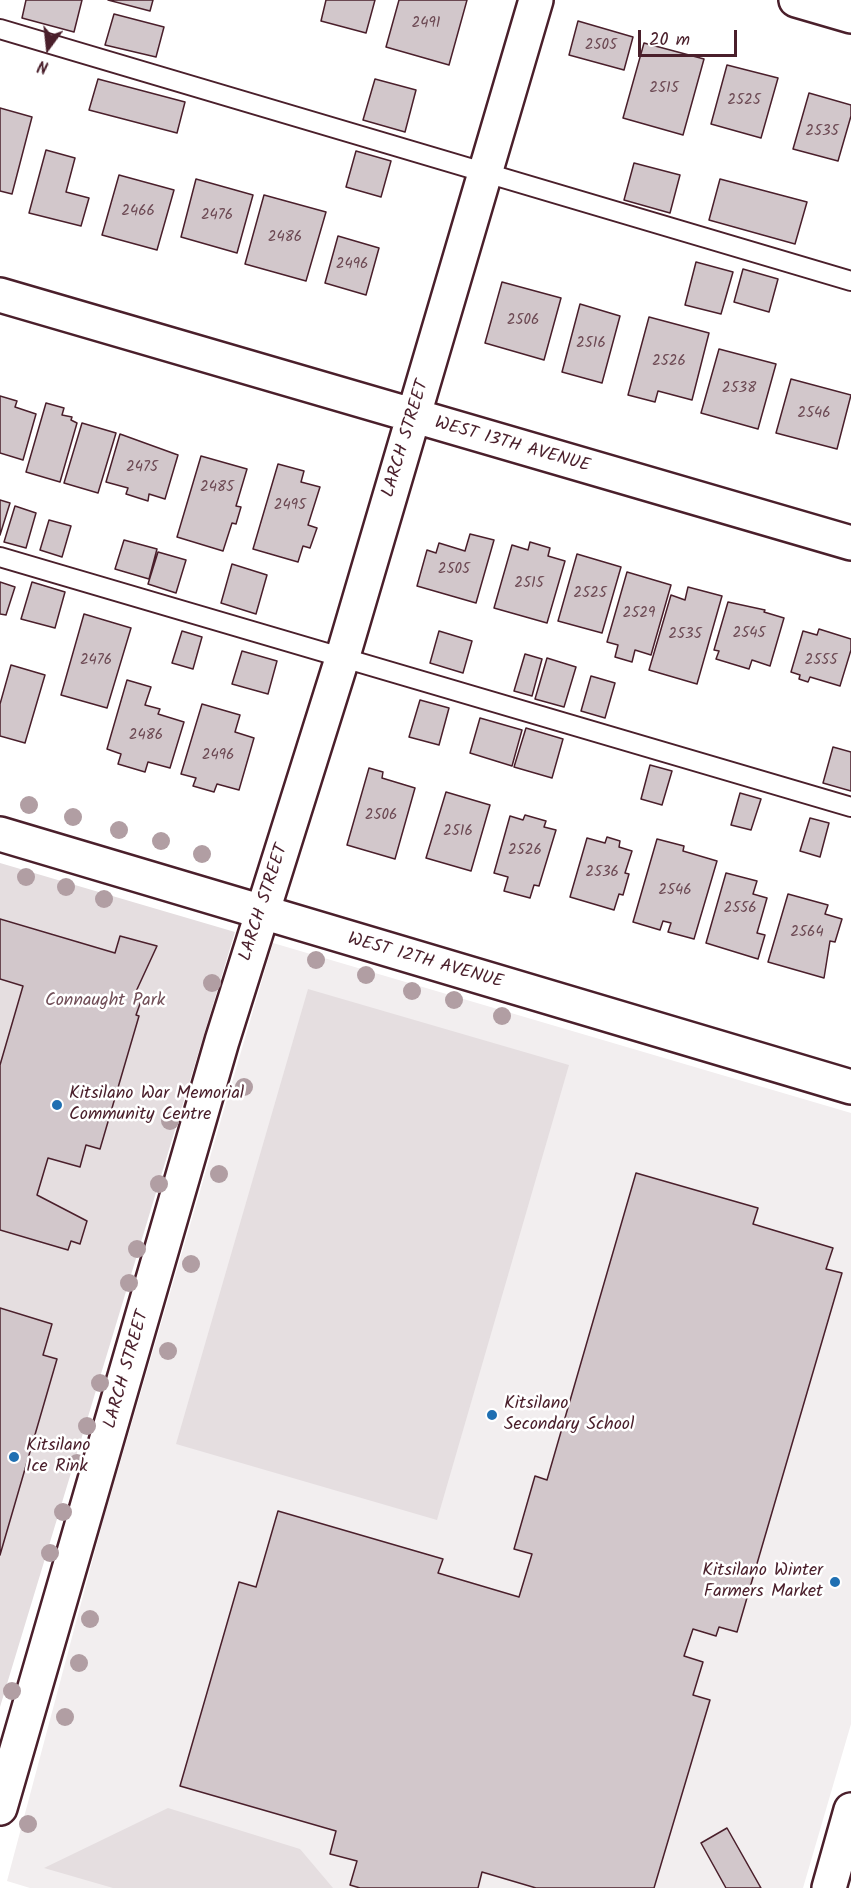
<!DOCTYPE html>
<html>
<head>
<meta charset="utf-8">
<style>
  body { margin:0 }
  #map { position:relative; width:851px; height:1888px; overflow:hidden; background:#fff; font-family:Kalam,sans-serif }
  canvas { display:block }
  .north { position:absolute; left:18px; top:18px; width:60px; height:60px; -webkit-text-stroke:4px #fff; paint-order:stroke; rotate:195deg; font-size:16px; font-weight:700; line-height:24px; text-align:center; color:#4a1f2b }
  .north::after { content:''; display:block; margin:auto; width:21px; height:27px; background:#4a1f2b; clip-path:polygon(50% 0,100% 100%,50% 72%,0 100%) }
  .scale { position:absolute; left:638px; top:30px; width:99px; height:27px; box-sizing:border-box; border:3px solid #4a1f2b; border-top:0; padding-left:8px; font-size:18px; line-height:21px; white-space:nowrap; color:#4a1f2b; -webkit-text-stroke:4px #fff; paint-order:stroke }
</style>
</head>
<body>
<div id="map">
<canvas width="851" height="1888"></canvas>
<div class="north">N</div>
<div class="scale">20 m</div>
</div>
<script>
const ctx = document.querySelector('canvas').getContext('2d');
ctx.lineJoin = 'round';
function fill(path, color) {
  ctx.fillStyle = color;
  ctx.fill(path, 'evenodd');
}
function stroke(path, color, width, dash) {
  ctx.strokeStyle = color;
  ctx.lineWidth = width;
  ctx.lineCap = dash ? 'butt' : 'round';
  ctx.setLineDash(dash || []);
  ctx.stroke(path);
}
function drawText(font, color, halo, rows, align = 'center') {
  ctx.font = font + ' Kalam,sans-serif';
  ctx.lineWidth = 5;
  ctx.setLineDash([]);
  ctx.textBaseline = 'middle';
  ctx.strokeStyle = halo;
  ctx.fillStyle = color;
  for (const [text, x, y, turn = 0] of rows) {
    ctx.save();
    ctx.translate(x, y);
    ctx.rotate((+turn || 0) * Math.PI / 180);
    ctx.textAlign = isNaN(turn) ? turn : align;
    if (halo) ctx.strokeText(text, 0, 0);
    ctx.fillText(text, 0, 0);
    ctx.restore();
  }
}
const built = new Path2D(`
  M273,943L851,1113V1724L803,1888H30L7,1881L103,1521Z`);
const green = new Path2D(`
  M0,863L235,932L0,1707Z
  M308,989L569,1065L437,1520L176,1444Z
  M168,1808L300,1849L333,1888H113L44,1868Z`);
const building = new Path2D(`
  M26,0H82L74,32L22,18Z
  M108,0H153L150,11Z
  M326,0H375L366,33L321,21Z
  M399,0H467L449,65L386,47Z
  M114,14L164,27L156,57L105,45Z
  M578,21L633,37L624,70L569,55Z
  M644,43L704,59L683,135L623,118Z
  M727,65L778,78L761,138L711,124Z
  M98,79L185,102L177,133L89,110Z
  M375,79L416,90L405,132L363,120Z
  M809,93L851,105V116L838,161L793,149Z
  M0,108L32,117L12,194L0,191Z
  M46,150L75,158L66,192L89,198L81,226L29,213Z
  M356,151L391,161L381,197L346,187Z
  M634,163L680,175L670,213L624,200Z
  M119,175L174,190L157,250L102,235Z
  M196,179L253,195L237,253L181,237Z
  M720,179L807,202L795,244L709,220Z
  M264,195L326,212L306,281L245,264Z
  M338,236L379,248L366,295L325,283Z
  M696,262L733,272L721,314L685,305Z
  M743,269L778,279L769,312L734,302Z
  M502,282L561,298L544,360L485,343Z
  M580,304L620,316L602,383L562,372Z
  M649,317L709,333L692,400L658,391L655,402L628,395Z
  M719,349L776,364L758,429L701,413Z
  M791,379L851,395L837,449L776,433Z
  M0,396L17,401L15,407L36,414L23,460L0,453Z
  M46,403L64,408L62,415L72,417L71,420L77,423L60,482L26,472Z
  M82,423L116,433L98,493L64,483Z
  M120,434L178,455L165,499L149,494L148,501L126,494L128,488L106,482Z
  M201,456L247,469L236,506L241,507L236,524L232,523L223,551L177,537Z
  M278,464L304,471L301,482L320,487L308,525L317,528L310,548L303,546L298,562L253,549Z
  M0,500L10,503L0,535Z
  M15,506L36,513L26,548L4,542Z
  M49,520L71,526L62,557L40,550Z
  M470,534L494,540L476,603L417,586L427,550L436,553L439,543L465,551Z
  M124,540L157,549L149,579L115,569Z
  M530,542L550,548L548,556L565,561L547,623L494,608L512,545L528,550Z
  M158,552L186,560L176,593L148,584Z
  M577,554L621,567L602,633L558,621Z
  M232,564L267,575L256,614L221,603Z
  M627,572L671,585L651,655L635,650L632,662L615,657L618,645L607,642Z
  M0,582L15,587L6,615L0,614Z
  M32,582L65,592L55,628L21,619Z
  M688,587L722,596L697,684L649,670L671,595L685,600Z
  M728,602L765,610L764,612L784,618L770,666L752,660L749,669L716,659L719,651L714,650Z
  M84,614L131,628L107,708L61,695Z
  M819,629L851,639V650L840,686L810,677L808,682L799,679L800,675L791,672L803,631L817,635Z
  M182,631L202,637L193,669L172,663Z
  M439,631L472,641L463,673L430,663Z
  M242,651L277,661L268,694L232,684Z
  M525,654L542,659L532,696L514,691Z
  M547,658L576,667L564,707L535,699Z
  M11,665L45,675L25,743L0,736V704Z
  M591,676L615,683L605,718L581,711Z
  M127,680L151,687L145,705L160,709L158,714L184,722L170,768L148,762L145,772L118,764L121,754L107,749Z
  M420,700L449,708L439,745L409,737Z
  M202,704L240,715L235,732L254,738L239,790L217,784L214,792L193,786L196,778L181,774Z
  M480,718L522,730L512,766L470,753Z
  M526,728L563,739L552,778L514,767Z
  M833,747L851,752V791L823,783Z
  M650,765L672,771L662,805L641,799Z
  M369,768L383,772L382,778L415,788L395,859L347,845Z
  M446,792L490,805L471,871L426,858Z
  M740,793L761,799L751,830L731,825Z
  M525,815L546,821L544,827L556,830L539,886L534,885L530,898L504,891L508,877L494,873L510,816L523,820Z
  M810,818L829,823L820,857L800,851Z
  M607,837L620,841L619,847L632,851L625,873L629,874L623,895L619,894L614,910L570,897L587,838L605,843Z
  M657,839L684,846L683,851L717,861L694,939L668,932L671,923L663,921L660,930L633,922Z
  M726,873L757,881L753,894L767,898L757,933L765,935L758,959L706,943Z
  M788,894L828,905L825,914L842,919L835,942L830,941L824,978L768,962Z
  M0,919L115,953L120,936L157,946L133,998L141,1001L136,1015L139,1016L100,1149L86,1145L80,1167L48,1158L37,1195L87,1221L80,1244L71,1241L68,1250L0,1230V1065L23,986L0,979Z
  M636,1173L758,1208L753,1224L833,1248L826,1269L842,1273L737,1632L719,1627L716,1636L693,1629L684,1656L703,1662L693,1695L710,1700L654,1888H536L482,1872L478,1888H360L350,1885L357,1861L330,1854L336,1831L180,1786L239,1582L256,1587L278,1511L443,1559L438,1573L519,1597L532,1554L514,1549L535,1476L547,1480Z
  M0,1308L52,1324L43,1355L57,1359L0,1555Z
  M727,1828L761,1888H726L701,1843Z`);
const service = new Path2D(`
  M0,29L851,281
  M0,557L851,807`);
const minor = new Path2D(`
  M796,0L851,16
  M0,295L851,543
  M0,1808L222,1041L342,659L536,0
  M829,1888L851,1810`);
const tertiary = new Path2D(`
  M0,834L851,1087`);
const trees = [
  [29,805],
  [73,817],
  [119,830],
  [161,841],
  [202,854],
  [26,877],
  [66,887],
  [104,899],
  [316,960],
  [366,975],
  [212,983],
  [412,991],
  [454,1000],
  [502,1016],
  [244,1087],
  [170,1121],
  [219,1174],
  [159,1184],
  [137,1249],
  [191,1264],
  [129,1283],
  [168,1351],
  [100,1383],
  [87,1426],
  [77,1463],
  [63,1512],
  [50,1553],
  [90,1619],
  [79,1663],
  [12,1691],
  [65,1717],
  [28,1824]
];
const markers = [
  [57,1105,6,"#1f6fb2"],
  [492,1415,6,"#1f6fb2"],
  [14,1457,6,"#1f6fb2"],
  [835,1582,6,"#1f6fb2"]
];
const numberNames = [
  ["2491",426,24],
  ["2505",601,46],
  ["2515",664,89],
  ["2525",744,101],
  ["2535",822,132],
  ["2466",138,212],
  ["2476",217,216],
  ["2486",285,238],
  ["2496",352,265],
  ["2506",523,321],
  ["2516",591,344],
  ["2526",669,362],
  ["2538",739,389],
  ["2546",814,414],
  ["2475",142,468],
  ["2485",217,488],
  ["2495",290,506],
  ["2505",454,570],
  ["2515",529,584],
  ["2525",590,594],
  ["2529",639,614],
  ["2545",749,634],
  ["2535",685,635],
  ["2476",96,661],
  ["2555",821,661],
  ["2486",146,736],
  ["2496",218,756],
  ["2506",381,816],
  ["2516",458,832],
  ["2526",525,851],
  ["2536",602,873],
  ["2546",675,891],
  ["2556",740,909],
  ["2564",807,933]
];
const streetNames = [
  ["LARCH STREET",407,439,-73],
  ["WEST 13TH AVENUE",512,446,16],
  ["LARCH STREET",265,903,-72],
  ["WEST 12TH AVENUE",425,962,16],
  ["LARCH STREET",128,1370,-74]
];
const parkNames = [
  ["Connaught Park",105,1002]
];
const poiNames = [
  ["Kitsilano War Memorial",69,1095],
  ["Community Centre",69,1116],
  ["Kitsilano",504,1405],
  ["Secondary School",504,1426],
  ["Kitsilano",26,1447],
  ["Ice Rink",26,1468],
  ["Kitsilano Winter",823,1572,"right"],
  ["Farmers Market",823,1593,"right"]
];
fill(built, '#f2eeef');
fill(green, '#e5dee0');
fill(building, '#d2c7cb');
stroke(building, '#4a1f2b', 1.5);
stroke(service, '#4a1f2b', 22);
stroke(minor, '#4a1f2b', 38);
stroke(tertiary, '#4a1f2b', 38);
stroke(service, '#fff', 18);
stroke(minor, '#fff', 33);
stroke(tertiary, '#fff', 33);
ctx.fillStyle = '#b19ea3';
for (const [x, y] of trees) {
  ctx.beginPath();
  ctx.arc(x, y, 9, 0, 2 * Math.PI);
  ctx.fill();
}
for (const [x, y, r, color] of markers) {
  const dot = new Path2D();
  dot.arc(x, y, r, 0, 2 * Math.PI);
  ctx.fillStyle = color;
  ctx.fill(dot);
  stroke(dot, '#fff', 2);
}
drawText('15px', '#6c4953', null, numberNames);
drawText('18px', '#4a1f2b', '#fff', streetNames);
drawText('18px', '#714f58', '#fff', parkNames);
drawText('18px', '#4a1f2b', '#fff', poiNames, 'left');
</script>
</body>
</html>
